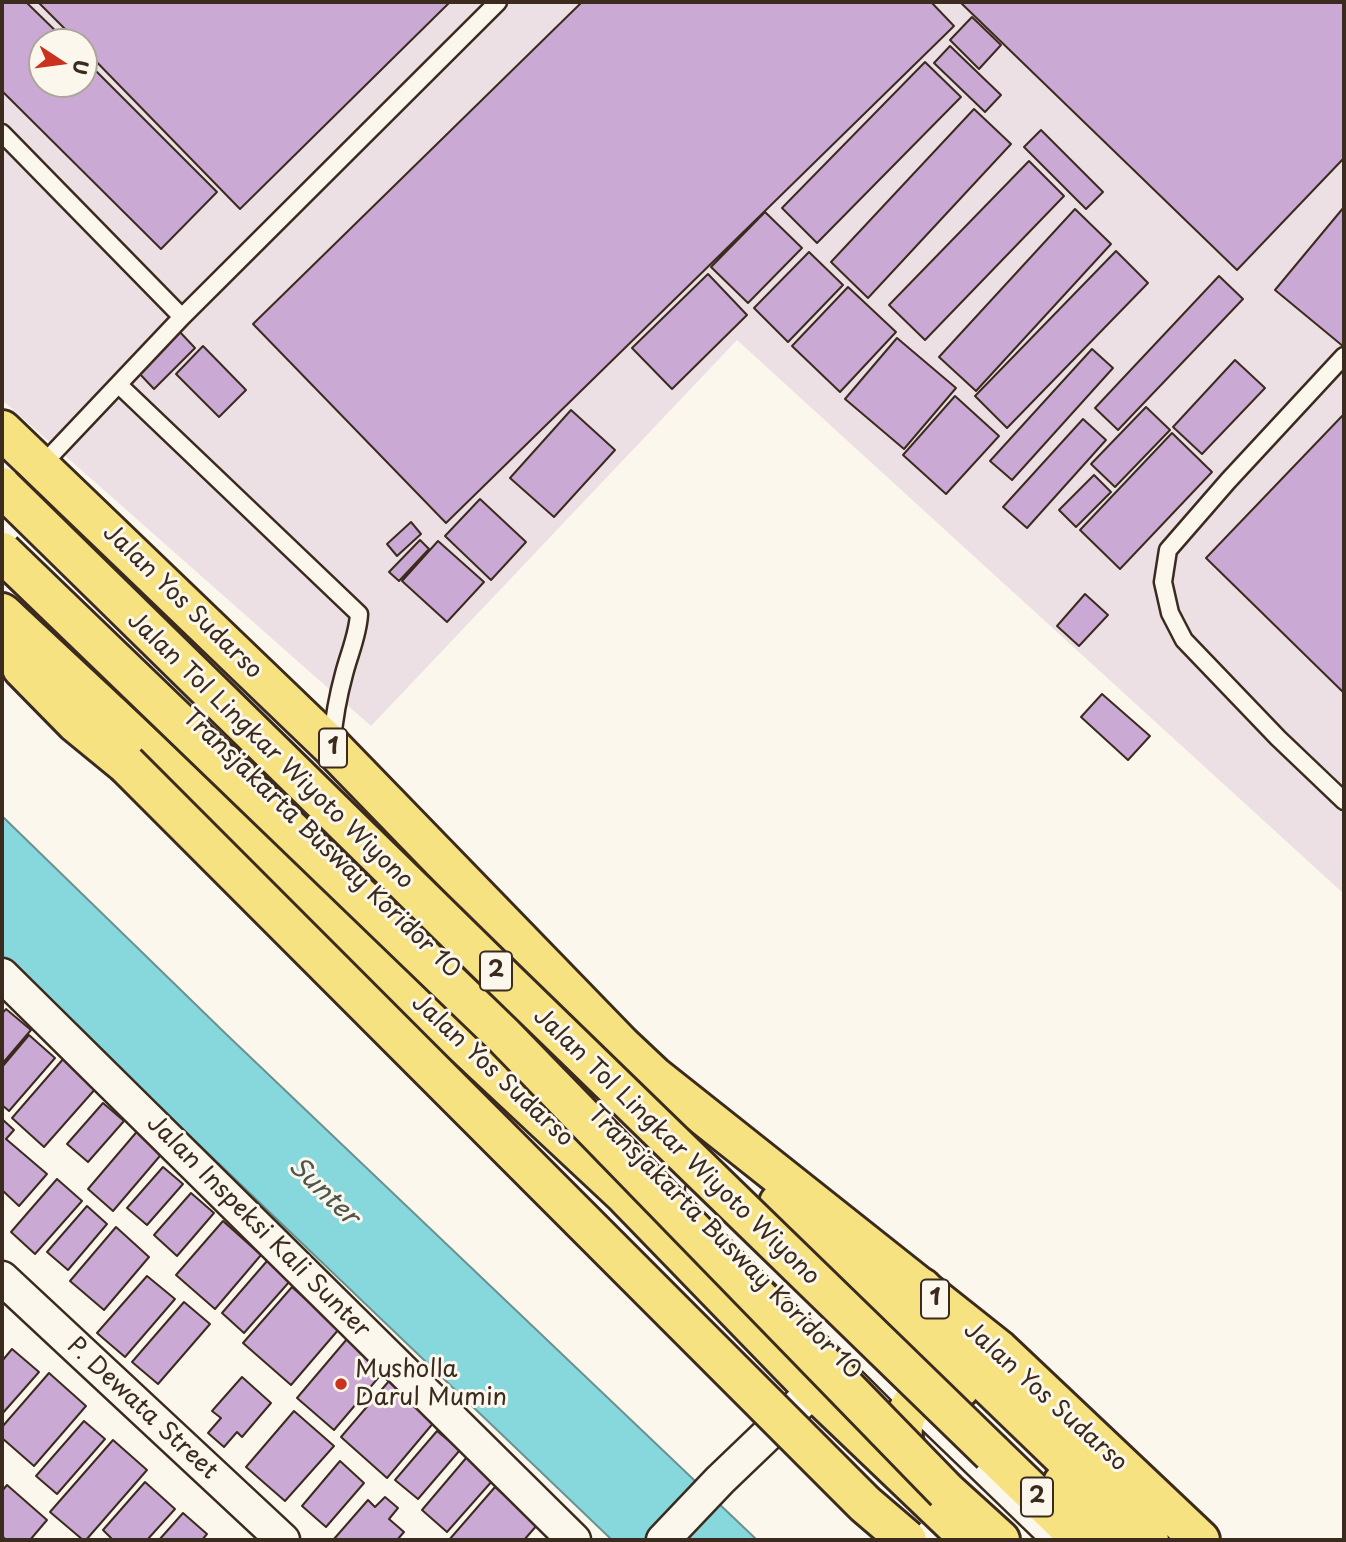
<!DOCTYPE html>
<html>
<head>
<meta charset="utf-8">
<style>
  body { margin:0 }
  #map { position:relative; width:1346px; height:1542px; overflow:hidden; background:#fbf7ec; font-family:"Playpen Sans",sans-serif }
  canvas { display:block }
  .frame { position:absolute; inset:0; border:4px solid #3b2a1e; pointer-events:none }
  .north { position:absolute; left:28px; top:28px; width:70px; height:70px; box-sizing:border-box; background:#fbf7ec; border:2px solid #aea59a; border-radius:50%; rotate:103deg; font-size:19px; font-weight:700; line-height:28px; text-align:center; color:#3b2a1e }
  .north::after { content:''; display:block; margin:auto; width:24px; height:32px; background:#c8321e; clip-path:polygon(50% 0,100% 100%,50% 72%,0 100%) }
</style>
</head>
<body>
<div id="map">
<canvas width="1346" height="1542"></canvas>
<div class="frame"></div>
<div class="north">U</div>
</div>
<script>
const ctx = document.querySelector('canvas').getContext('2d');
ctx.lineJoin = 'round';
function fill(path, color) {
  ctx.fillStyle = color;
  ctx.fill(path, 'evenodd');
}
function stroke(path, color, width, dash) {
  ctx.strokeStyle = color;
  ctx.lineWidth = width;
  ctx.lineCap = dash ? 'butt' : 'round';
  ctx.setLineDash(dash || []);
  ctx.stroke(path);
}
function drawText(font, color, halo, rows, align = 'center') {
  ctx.font = font + ' "Playpen Sans",sans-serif';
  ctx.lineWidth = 6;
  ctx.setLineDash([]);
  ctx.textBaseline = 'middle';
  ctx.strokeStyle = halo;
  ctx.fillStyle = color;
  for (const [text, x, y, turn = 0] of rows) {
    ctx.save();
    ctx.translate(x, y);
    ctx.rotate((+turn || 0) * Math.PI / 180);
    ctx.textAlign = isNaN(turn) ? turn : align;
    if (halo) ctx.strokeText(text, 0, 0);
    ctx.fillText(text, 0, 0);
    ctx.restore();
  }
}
const built = new Path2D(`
  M2,2H1344V894L737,340L371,726L2,400ZM42,42H84V84H42Z`);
const water = new Path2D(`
  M2,816L226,1034L757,1540H612L2,956Z`);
const building = new Path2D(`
  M2,2H26L67,42H42V84H84V59L217,192L161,249L2,91Z
  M38,2H450L240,209L84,49V42H78Z
  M582,2H931L954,26L446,523L253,324Z
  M960,2H1344V158L1237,270Z
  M972,17L1001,45L979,69L950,40Z
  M950,46L1001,95L985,112L934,63Z
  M925,62L961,97L817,243L782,208Z
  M974,109L1011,144L868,298L831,262Z
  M1041,130L1103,192L1086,209L1024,147Z
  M1029,161L1064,196L925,340L889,305Z
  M1344,207V347L1275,290Z
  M1075,209L1111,244L976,391L939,357Z
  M765,212L802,248L748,303L711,267Z
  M1116,251L1148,283L1007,428L975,396Z
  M809,252L843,285L788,342L754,308Z
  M708,274L747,315L672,389L632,348Z
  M1219,276L1243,299L1118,430L1095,408Z
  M848,287L896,332L840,392L792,346Z
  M178,330L195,348L154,389L137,371Z
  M897,338L956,388L904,449L845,399Z
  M203,346L246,390L219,417L176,374Z
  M1092,349L1113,368L1012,480L990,461Z
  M1235,360L1265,388L1202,454L1173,427Z
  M955,396L999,436L946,494L903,455Z
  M1146,407L1170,430L1115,487L1091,464Z
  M571,410L615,450L554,517L510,478Z
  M1344,414V693L1206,558Z
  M1083,419L1106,440L1027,528L1003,507Z
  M1172,433L1212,472L1120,569L1080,530Z
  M1094,475L1111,492L1076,527L1059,510Z
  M480,499L526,542L491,580L445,536Z
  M411,522L421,534L397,556L387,544Z
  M420,540L429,549L399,581L389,572Z
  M438,541L484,582L447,622L402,581Z
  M1085,594L1108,615L1079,646L1057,626Z
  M1102,694L1150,736L1128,760L1081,717Z
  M6,1009L31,1030L2,1064V1014Z
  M29,1035L55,1058L9,1111L2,1105V1067Z
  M64,1058L97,1087L44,1147L12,1118Z
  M103,1103L124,1121L88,1162L67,1144Z
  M2,1119L14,1130L6,1139L47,1174L19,1206L2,1190Z
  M140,1128L165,1150L113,1211L88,1189Z
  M163,1167L183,1184L147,1225L127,1208Z
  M57,1179L82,1201L35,1254L11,1232Z
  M191,1193L214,1213L177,1256L154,1235Z
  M87,1206L107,1224L68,1270L47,1252Z
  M223,1221L261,1255L215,1309L176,1275Z
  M116,1227L149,1257L104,1310L70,1281Z
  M267,1261L290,1281L244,1333L222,1313Z
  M147,1276L175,1299L125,1357L97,1333Z
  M292,1287L339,1329L291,1385L243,1343Z
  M184,1302L210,1324L158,1384L132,1362Z
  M347,1339L384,1371L334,1430L297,1398Z
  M12,1349L39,1372L2,1414V1361Z
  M49,1373L86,1406L34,1466L2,1438V1427Z
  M242,1377L271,1403L242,1437L237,1432L224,1447L208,1433L221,1418L212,1411Z
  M389,1381L435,1421L387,1478L341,1437Z
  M294,1411L334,1446L285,1501L246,1467Z
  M84,1421L105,1439L57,1494L36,1476Z
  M437,1431L460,1450L418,1499L395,1480Z
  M113,1440L147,1470L86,1540H83L50,1512Z
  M467,1457L493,1480L447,1532L422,1510Z
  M340,1461L364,1483L326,1527L302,1506Z
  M145,1482L175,1509L147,1540H113L103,1530Z
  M7,1485L47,1520L30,1540H6L2,1536V1491Z
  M495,1487L538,1524L524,1540H449Z
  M385,1497L398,1508L389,1519L404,1532L397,1540H336L334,1539L368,1500L375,1507Z
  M183,1513L207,1534L202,1540H159Z`);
const service = new Path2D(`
  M2,133L182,317
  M1344,356L1228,481L1168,550L1163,582L1170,613L1184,640L1278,738L1344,801
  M119,385L359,614C358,635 349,654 344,674C338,696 334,718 332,741
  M41,466L182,317L498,2
  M694,1190L910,1406L1049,1540`);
const minor = new Path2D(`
  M2,975L574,1540
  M2,1278L283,1540
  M663,1540L720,1480L814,1390`);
const trunk = new Path2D(`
  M2,430L331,746L621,1045L655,1077L999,1350L1200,1540
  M2,613L623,1193L814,1390L971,1540
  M779,1203L959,1378
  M918,1469C914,1463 908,1456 906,1450C897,1428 907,1402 927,1391C937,1386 950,1386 960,1388
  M1063,1483L1121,1540`);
const motorway = new Path2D(`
  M6,617L22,668L76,723L126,764
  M922,1288L941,1339L1149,1540
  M992,1453L1082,1540
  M946,1491L1000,1540`);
const motorwayBridge = new Path2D(`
  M2,487L504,979L992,1453
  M2,552L504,1036L946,1491
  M126,764L865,1504L907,1540`);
const markers = [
  [341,1384,7,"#c8321e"]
];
const shields = [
  [333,748,28],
  [496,971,32],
  [935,1299,28],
  [1037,1497,32]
];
const shieldNames = [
  ["1",333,748],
  ["2",496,971],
  ["1",935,1299],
  ["2",1037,1497]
];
const streetNames = [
  ["Jalan Yos Sudarso",182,602,44],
  ["Jalan Tol Lingkar Wiyoto Wiyono",270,751,44],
  ["Transjakarta Busway Koridor 10",321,844,44],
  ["Jalan Yos Sudarso",492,1071,43],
  ["Jalan Tol Lingkar Wiyoto Wiyono",676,1147,44],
  ["Jalan Inspeksi Kali Sunter",258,1227,45],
  ["Transjakarta Busway Koridor 10",724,1243,45],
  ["Jalan Yos Sudarso",1045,1397,42],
  ["P. Dewata Street",142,1409,43]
];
const poiNames = [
  ["Musholla",355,1370],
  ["Darul Mumin",355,1398]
];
const waterNames = [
  ["Sunter",323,1192,44]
];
fill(built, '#ece0e5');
fill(water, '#87d8dd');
stroke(water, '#699291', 2);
fill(building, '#caa9d4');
stroke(building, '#3b2a1e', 2);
stroke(service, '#3b2a1e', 21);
stroke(minor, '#3b2a1e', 37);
stroke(trunk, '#3b2a1e', 44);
stroke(motorway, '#3b2a1e', 44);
stroke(service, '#fbf7ec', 16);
stroke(minor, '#fbf7ec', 32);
stroke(trunk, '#f7e281', 38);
stroke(motorway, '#f7e281', 38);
stroke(motorwayBridge, '#3b2a1e', 44, []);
stroke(motorwayBridge, '#f7e281', 38);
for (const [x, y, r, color] of markers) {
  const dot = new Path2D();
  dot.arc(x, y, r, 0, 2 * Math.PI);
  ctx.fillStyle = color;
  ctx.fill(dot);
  stroke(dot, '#fbf7ec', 2.5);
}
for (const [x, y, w] of shields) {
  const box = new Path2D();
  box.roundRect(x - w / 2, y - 19.5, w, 39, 5);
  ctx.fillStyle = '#fbf7ec';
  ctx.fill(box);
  stroke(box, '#3b2a1e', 2);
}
drawText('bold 23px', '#3b2a1e', null, shieldNames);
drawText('24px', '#3b2a1e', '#fbf7ec', streetNames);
drawText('24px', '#3b2a1e', '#fbf7ec', poiNames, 'left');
drawText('italic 26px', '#4e564e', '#fbf7ec', waterNames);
</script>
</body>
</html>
